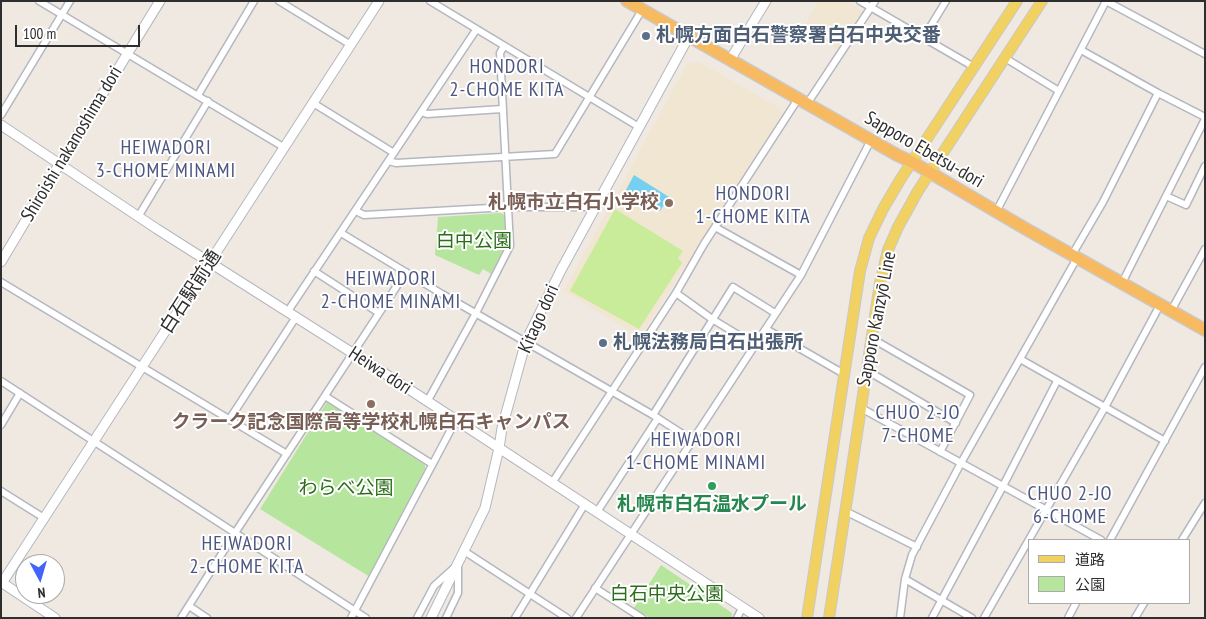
<!DOCTYPE html>
<html>
<head>
<meta charset="utf-8">
<style>
  body { margin:0 }
  #map { position:relative; width:1206px; height:619px; overflow:hidden; background:#efe9e1; font-family:"PT Sans Narrow","Noto Sans JP",sans-serif }
  canvas { display:block }
  .frame { position:absolute; inset:0; border:2px solid #2e2e2e; pointer-events:none }
  .legend { position:absolute; left:1028px; top:539px; width:162px; height:65px; box-sizing:border-box; background:#fff; border:1px solid #ababab; margin:0; padding:6px 9px; list-style:none; font-size:15px; color:#2e2e2e }
  .legend li { display:flex; align-items:center; gap:10px; height:25px }
  .legend b { width:25px; border:1px solid #ababab }
  .north { position:absolute; left:15px; top:554px; width:50px; height:50px; box-sizing:border-box; background:#fff; border:1px solid #ababab; border-radius:50%; rotate:174deg; font-size:14px; font-weight:700; line-height:20px; text-align:center; color:#2e2e2e }
  .north::after { content:''; display:block; margin:auto; width:18px; height:22px; background:#4264fb; clip-path:polygon(50% 0,100% 100%,50% 72%,0 100%) }
  .scale { position:absolute; left:15px; top:25px; width:125px; height:22px; box-sizing:border-box; border:2px solid #2e2e2e; border-top:0; padding-left:6px; font-size:15px; line-height:18px; white-space:nowrap; color:#2e2e2e; -webkit-text-stroke:4px #fff; paint-order:stroke }
</style>
</head>
<body>
<div id="map">
<canvas width="1206" height="619"></canvas>
<div class="frame"></div>
<ul class="legend">
<li><b style="height:6px;background:#f2d163"></b>道路</li>
<li><b style="height:14px;background:#b6e59e"></b>公園</li>
</ul>
<div class="north">N</div>
<div class="scale">100 m</div>
</div>
<script>
const ctx = document.querySelector('canvas').getContext('2d');
ctx.lineJoin = 'round';
function fill(path, color) {
  ctx.fillStyle = color;
  ctx.fill(path, 'evenodd');
}
function stroke(path, color, width, dash) {
  ctx.strokeStyle = color;
  ctx.lineWidth = width;
  ctx.lineCap = dash ? 'butt' : 'round';
  ctx.setLineDash(dash || []);
  ctx.stroke(path);
}
function drawText(font, color, halo, rows, align = 'center') {
  ctx.font = font + ' "PT Sans Narrow","Noto Sans JP",sans-serif';
  ctx.lineWidth = 4;
  ctx.setLineDash([]);
  ctx.textBaseline = 'middle';
  ctx.strokeStyle = halo;
  ctx.fillStyle = color;
  for (const [text, x, y, turn = 0] of rows) {
    ctx.save();
    ctx.translate(x, y);
    ctx.rotate((+turn || 0) * Math.PI / 180);
    ctx.textAlign = isNaN(turn) ? turn : align;
    if (halo) ctx.strokeText(text, 0, 0);
    ctx.fillText(text, 0, 0);
    ctx.restore();
  }
}
const education = new Path2D(`
  M818,1H846L863,11L839,50L804,28Z
  M699,62L781,109L782,114L640,337L564,291L687,64Z`);
const green = new Path2D(`
  M501,213L504,215L506,244L491,274L483,269L479,275L435,255L438,217Z
  M327,402L425,465V469L370,577L260,509Z
  M661,565L732,613V618H650L634,608Z`);
const pitch = new Path2D(`
  M615,209L683,251L678,258L682,263L639,329L570,291Z`);
const water = new Path2D(`
  M634,175L669,197L660,211L626,190Z`);
const minor = new Path2D(`
  M39,1L285,148
  M279,1L351,45
  M430,1L639,127
  M860,1L974,67
  M1106,1L1205,54
  M924,37L946,1
  M1081,50L1158,93L1205,117
  M1005,58L1059,91
  M198,95L254,1
  M313,103L394,153
  M807,104L875,1
  M422,112L427,114L502,109
  M1,115L70,1
  M389,161L396,163L555,154L642,10
  M1166,196L1186,205L1205,166
  M356,211L364,215L508,207H597
  M996,212L1106,1
  M138,217L208,101
  M715,227L801,275
  M341,233L442,294L653,415L692,440
  M1072,255L1103,202L1158,93
  M314,271L379,313
  M1,282L287,454
  M1122,283L1205,119
  M676,293L712,319L755,345
  M288,311L476,30
  M1171,311L1205,249
  M766,329L844,374
  M871,338L970,395L940,452
  M1020,359L1165,441
  M866,370L956,423
  M1,381L366,618
  M325,396L432,464
  M427,402L476,313L510,246L500,53L504,46
  M861,408L1101,540
  M653,415L733,287L775,313
  M229,420L296,317
  M1,425L20,393
  M552,483L676,293L704,244L798,99
  M1,491L44,518
  M845,511L917,547
  M597,512L658,418
  M1110,540L1205,367
  M1182,540L1205,503
  M464,551L567,618
  M905,579L972,618
  M595,588L642,618
  M189,606L207,618
  M181,618L235,533L406,272
  M351,618L456,420
  M417,618L434,586L455,567
  M446,618L458,593V566
  M515,618L585,504
  M576,618L801,275L871,140
  M737,618L742,608
  M900,618L905,579L912,555L961,463L1077,258
  M932,618L1003,486L1057,381
  M984,618L1105,407L1160,305
  M1068,618L1076,603
  M1135,618L1144,603`);
const tertiary = new Path2D(`
  M730,60L766,1
  M1,125L157,229L395,380L759,618
  M1,262L60,163L160,1
  M1,582L55,618
  M431,618L485,508L499,448L502,428L526,341L561,270L689,36`);
const secondary = new Path2D(`
  M2,583L379,1`);
const primary = new Path2D(`
  M807,618L860,271L869,238L883,209L900,180L1017,1
  M829,618L880,283L888,250L898,227L918,191L1042,1`);
const trunk = new Path2D(`
  M627,1L897,155L912,162L1026,229L1205,330`);
const markers = [
  [646,36,5,"#5c6f8a"],
  [669,203,5,"#8d6e63"],
  [603,343,5,"#5c6f8a"],
  [371,404,5,"#8d6e63"],
  [712,486,5,"#2e9e5b"]
];
const serviceNames = [
  ["札幌方面白石警察署白石中央交番",656,36],
  ["札幌法務局白石出張所",613,343]
];
const streetNames = [
  ["Shiroishi nakanoshima dori",72,144,-59],
  ["Sapporo Ebetsu-dori",924,150,30],
  ["白石駅前通",191,292,-57],
  ["Kitago dori",539,319,-66],
  ["Sapporo Kanzyō Line",877,319,-79],
  ["Heiwa dori",380,371,33]
];
const educationNames = [
  ["札幌市立白石小学校",659,203],
  ["クラーク記念国際高等学校札幌白石キャンパス",371,423,"center"]
];
const parkNames = [
  ["白中公園",474,242],
  ["わらべ公園",346,489],
  ["白石中央公園",667,595]
];
const leisureNames = [
  ["札幌市白石温水プール",712,505]
];
const neighbourhoodNames = [
  ["HONDORI",507,67],
  ["2-CHOME KITA",507,90],
  ["HEIWADORI",166,148],
  ["3-CHOME MINAMI",166,171],
  ["HONDORI",753,194],
  ["1-CHOME KITA",753,217],
  ["HEIWADORI",391,279],
  ["2-CHOME MINAMI",391,302],
  ["CHUO 2-JO",918,413],
  ["7-CHOME",918,436],
  ["HEIWADORI",696,440],
  ["1-CHOME MINAMI",696,463],
  ["CHUO 2-JO",1070,494],
  ["6-CHOME",1070,517],
  ["HEIWADORI",247,544],
  ["2-CHOME KITA",247,567]
];
fill(education, '#f0e6d1');
fill(green, '#b6e59e');
fill(pitch, '#c9ec9a');
fill(water, '#75cff0');
stroke(minor, '#b4b7c1', 9);
stroke(tertiary, '#b4b7c1', 11);
stroke(secondary, '#b4b7c1', 11);
stroke(primary, '#c9c9c9', 12);
stroke(trunk, '#c9c9c9', 14);
stroke(minor, '#fff', 6);
stroke(tertiary, '#fff', 9);
stroke(secondary, '#fff', 9);
stroke(primary, '#f2d163', 10);
stroke(trunk, '#f8ba60', 11);
for (const [x, y, r, color] of markers) {
  const dot = new Path2D();
  dot.arc(x, y, r, 0, 2 * Math.PI);
  ctx.fillStyle = color;
  ctx.fill(dot);
  stroke(dot, '#fff', 2);
}
drawText('bold 19px', '#4e5e75', '#fff', serviceNames, 'left');
drawText('19px', '#2e2e2e', '#fff', streetNames);
drawText('bold 19px', '#785e54', '#fff', educationNames, 'right');
drawText('19px', '#2c6e1b', '#fff', parkNames);
drawText('bold 19px', '#27864d', '#fff', leisureNames);
ctx.letterSpacing = '1px';
drawText('20px', '#4d5680', '#fff', neighbourhoodNames);
ctx.letterSpacing = '0px';
</script>
</body>
</html>
